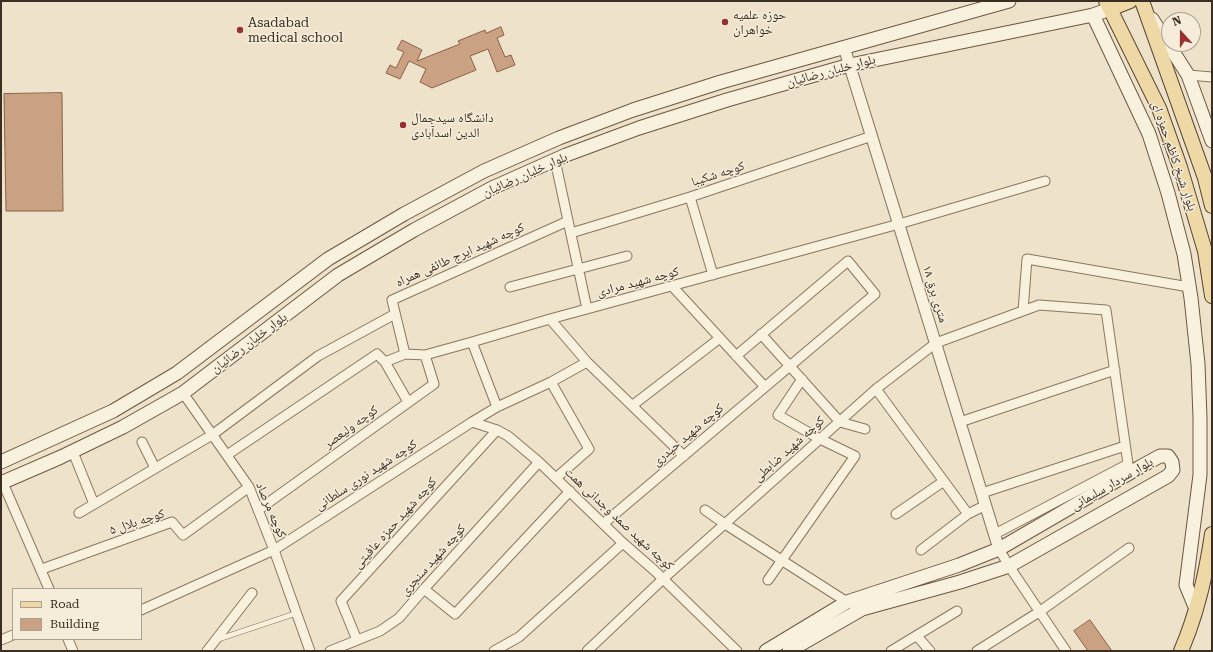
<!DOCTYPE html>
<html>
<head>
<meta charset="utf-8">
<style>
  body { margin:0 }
  #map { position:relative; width:1213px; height:652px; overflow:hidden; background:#eee3ca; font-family:"Roboto Serif",serif }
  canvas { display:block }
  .frame { position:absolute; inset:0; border:2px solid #3b2e22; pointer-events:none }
  .legend { position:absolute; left:12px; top:588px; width:130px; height:52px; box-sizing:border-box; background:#f5edda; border:1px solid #aba190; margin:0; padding:5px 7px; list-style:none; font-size:12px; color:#3b2e22 }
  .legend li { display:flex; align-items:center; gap:8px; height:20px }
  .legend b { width:20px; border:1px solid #aba190 }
  .north { position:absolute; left:1161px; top:12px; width:40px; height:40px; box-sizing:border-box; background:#f5edda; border:1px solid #aba190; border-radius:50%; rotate:339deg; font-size:11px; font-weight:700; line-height:16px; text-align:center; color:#3b2e22 }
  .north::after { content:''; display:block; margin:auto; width:14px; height:18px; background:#973131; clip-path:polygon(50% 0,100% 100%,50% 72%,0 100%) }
</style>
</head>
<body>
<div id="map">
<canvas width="1213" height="652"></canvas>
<div class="frame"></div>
<ul class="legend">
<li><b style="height:5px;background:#eed8a5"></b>Road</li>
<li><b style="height:11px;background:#caa182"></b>Building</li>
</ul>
<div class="north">N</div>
</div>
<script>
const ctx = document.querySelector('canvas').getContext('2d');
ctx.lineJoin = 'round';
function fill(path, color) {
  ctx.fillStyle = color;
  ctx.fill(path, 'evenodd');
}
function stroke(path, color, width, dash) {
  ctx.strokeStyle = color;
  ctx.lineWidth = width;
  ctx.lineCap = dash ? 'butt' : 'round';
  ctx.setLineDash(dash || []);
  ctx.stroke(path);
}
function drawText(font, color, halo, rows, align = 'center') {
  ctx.font = font + ' "Roboto Serif","Noto Naskh Arabic",serif';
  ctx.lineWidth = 3;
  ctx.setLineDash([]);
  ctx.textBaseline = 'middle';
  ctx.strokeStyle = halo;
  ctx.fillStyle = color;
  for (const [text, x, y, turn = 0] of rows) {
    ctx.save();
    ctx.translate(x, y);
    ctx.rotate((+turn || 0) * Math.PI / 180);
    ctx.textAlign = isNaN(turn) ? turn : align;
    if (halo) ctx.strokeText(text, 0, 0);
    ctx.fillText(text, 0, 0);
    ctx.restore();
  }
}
const building = new Path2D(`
  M501,27L504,35L497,38L505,57L511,55L515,65L497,72L488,49L470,56L476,70L432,88L420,82L426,69L409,61L400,79L386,73L390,65L396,68L404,52L397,49L402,40L422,50L417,61L460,44L458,41L485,30L486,33Z
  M62,93L63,211H6L4,94Z
  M1090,620L1112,651H1088L1074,631Z`);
const service = new Path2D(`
  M219,639L297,613`);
const minor = new Path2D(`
  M1188,75L1212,77
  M555,160L587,309
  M690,197L713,275
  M571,233L690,197L872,136
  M672,286L765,387
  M510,287L627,256
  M1023,311L1027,259L1189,287
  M550,319L587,362L684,456
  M761,334L840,422L865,429
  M472,342L497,407
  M405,354L392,300L568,221
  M385,362L405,354L425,355L472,342L550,319L899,224L1045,181
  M551,382L589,449L556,478
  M876,389L968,514
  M183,393L249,487L274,550L310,651
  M633,405L720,338
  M472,422L497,430L508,436L539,462L623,543L655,571L737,651
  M960,422L1115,370
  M142,442L155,468
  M73,452L94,504
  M227,455L377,354L385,362L408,402
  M3,483L49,589
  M982,493L1125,446
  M258,510L434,384L425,355
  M705,510L725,524L847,602
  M79,513L212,435L318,356L395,314
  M896,514L944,481
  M603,524L875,294L848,261L736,356
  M999,549L1009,566L1066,651
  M921,550L968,514L986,505
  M42,569L172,522L183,535L249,487
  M768,580L855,456L820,439L778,415L802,379
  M424,589L455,614L570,491
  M141,610L274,550L472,422L497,407L551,382L587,362
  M917,636L930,651
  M68,639L73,651
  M1,640L13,635
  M357,640L341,601L497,430
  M207,651L252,593
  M330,651L380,631L399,618L424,589L539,462
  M494,651L519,637L623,543
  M587,651L663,579L876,389L936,343L1039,305L1106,310L1128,464L995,534
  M891,651L957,611
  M977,651L1039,612L1129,548`);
const tertiary = new Path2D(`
  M844,47L999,549`);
const secondary = new Path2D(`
  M1093,15L1149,134L1168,193L1184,254L1191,298L1198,364L1200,418V475L1186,585L1196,609
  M1152,19L1188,75L1212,141
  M1,462L113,411L177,373L328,259L404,214L484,171L559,138L633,110L721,82L1009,1
  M1,483L61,457L123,427L183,393L338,275L414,230L492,188L566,155L639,128L727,100L850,65L1093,15L1110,9
  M766,651L847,602L959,565L999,549L1140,467L1160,456H1168L1172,462L1173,470L1168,476L1009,566L960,582L862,609L789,651`);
const primary = new Path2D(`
  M1106,1L1159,108L1180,167L1205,251L1212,296
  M1142,1L1205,178L1212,206
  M1110,9L1130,1
  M1181,651C1197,614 1206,575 1212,534`);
const markers = [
  [725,22,4,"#973131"],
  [240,30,4,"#973131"],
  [403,125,4,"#973131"]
];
const poiNames = [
  ["حوزه علمیه",733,15],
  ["خواهران",733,30],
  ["Asadabad",248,23],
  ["medical school",248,38],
  ["دانشگاه سیدجمال",411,118],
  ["الدین اسدآبادی",411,133]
];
const streetNames = [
  ["بلوار خلبان رضائیان",831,71,-15],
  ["بلوار شیخ کاظم حمزه ای",1174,156,71],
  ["کوچه شکیبا",718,174,-18],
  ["بلوار خلبان رضائیان",525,175,-24],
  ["کوچه شهید ایرج طائفی همراه",460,255,-24],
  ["کوچه شهید مرادی",638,282,-15],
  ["۱۸ متری برق",935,294,73],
  ["بلوار خلبان رضائیان",249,343,-37],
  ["کوچه ولیعصر",351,427,-36],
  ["کوچه شهید حیدری",688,435,-40],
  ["کوچه شهید ضابطی",789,449,-42],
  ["کوچه شهید نوری سلطانی",366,475,-33],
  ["بلوار سردار سلیمانی",1112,484,-30],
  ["کوچه مرصاد",271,510,67],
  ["کوچه شهید صمد وجدانی همت",619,519,43],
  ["کوچه بلال ۵",137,522,-18],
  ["کوچه شهید حمزه عافیتی",395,523,-48],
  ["کوچه شهید سنجری",433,560,-48]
];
fill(building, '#caa182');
stroke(building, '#886146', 1);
stroke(service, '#8a765f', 6);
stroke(minor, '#8a765f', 11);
stroke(tertiary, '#8a765f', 13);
stroke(secondary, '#6c5742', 15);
stroke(primary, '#584533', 16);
stroke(service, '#f8f1de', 4.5);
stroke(minor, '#f8f1de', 9);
stroke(tertiary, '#f8f1de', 11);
stroke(secondary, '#f8f1de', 13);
stroke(primary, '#eed8a5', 14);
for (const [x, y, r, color] of markers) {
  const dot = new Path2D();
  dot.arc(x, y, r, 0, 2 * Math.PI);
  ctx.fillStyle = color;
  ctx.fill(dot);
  stroke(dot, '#f5edda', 1.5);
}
drawText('13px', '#3b2e22', '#f5edda', poiNames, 'left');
drawText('13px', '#3b2e22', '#f5edda', streetNames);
</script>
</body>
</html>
